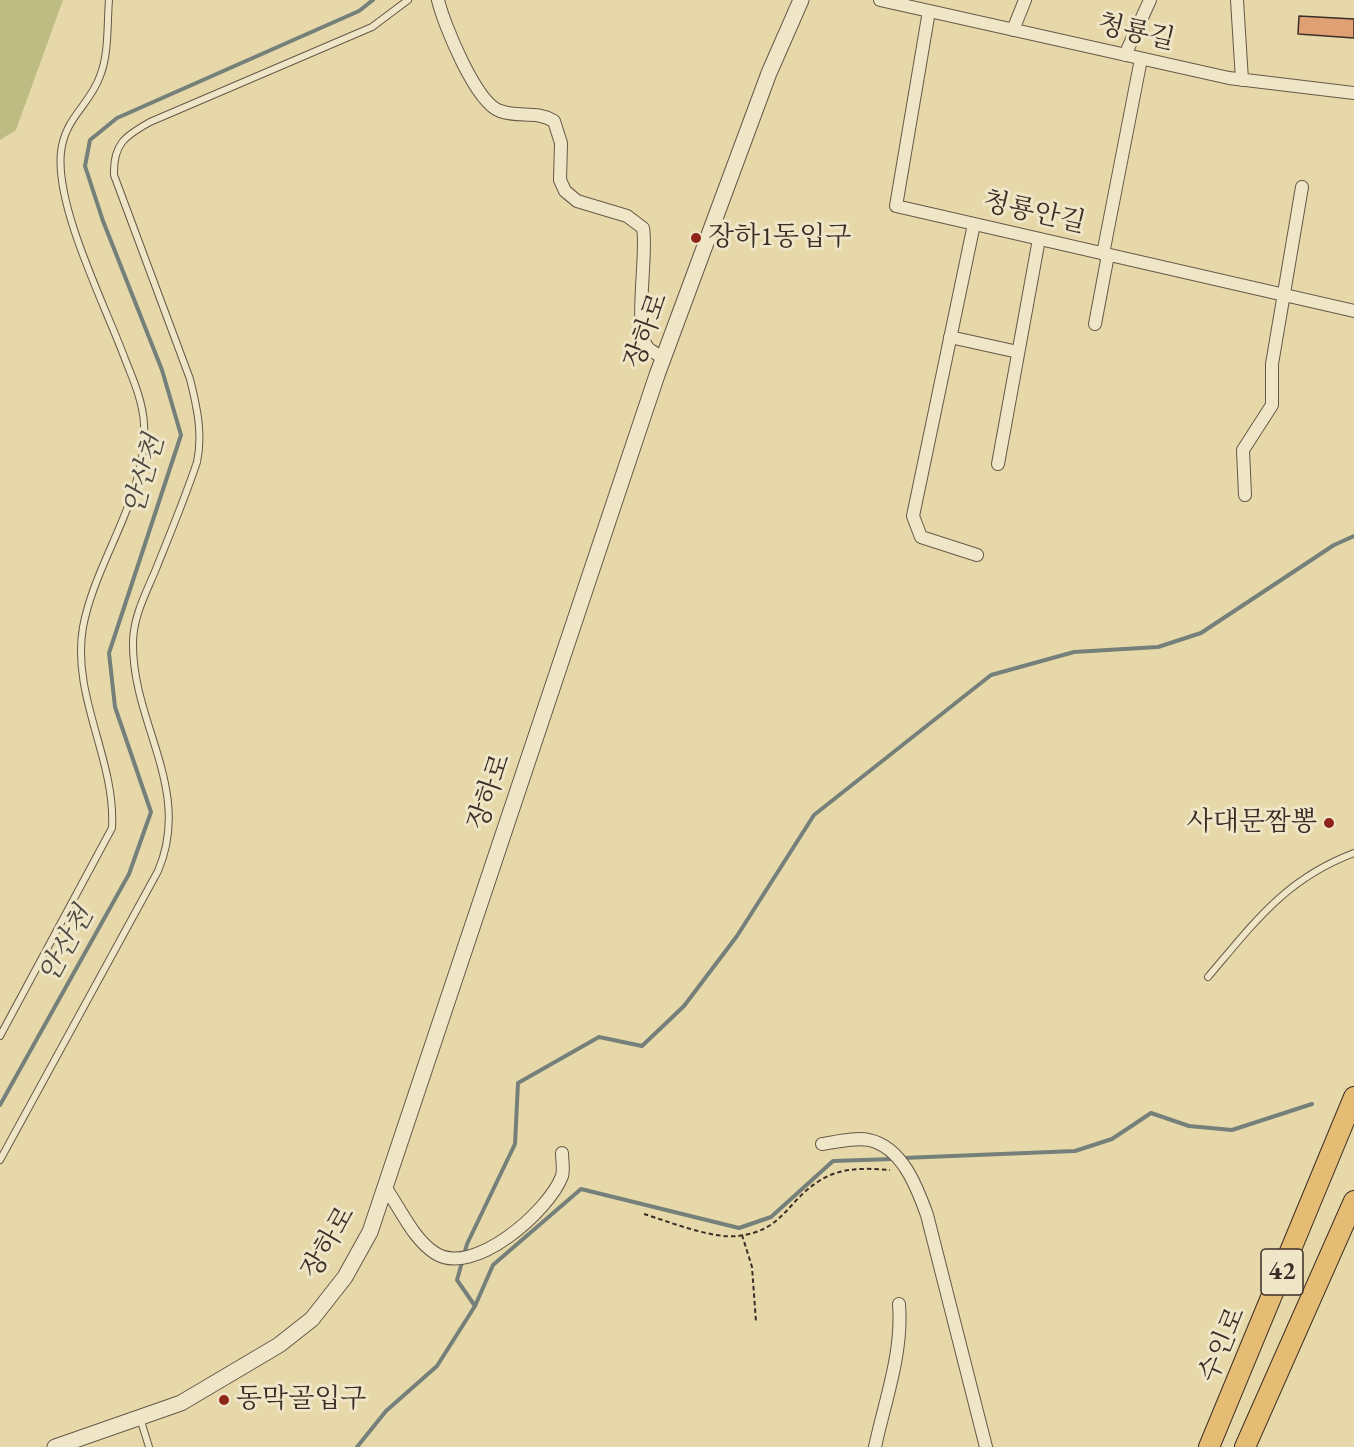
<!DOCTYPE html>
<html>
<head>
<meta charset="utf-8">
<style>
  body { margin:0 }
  canvas { display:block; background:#e7d8a9 }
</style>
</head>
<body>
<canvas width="1354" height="1447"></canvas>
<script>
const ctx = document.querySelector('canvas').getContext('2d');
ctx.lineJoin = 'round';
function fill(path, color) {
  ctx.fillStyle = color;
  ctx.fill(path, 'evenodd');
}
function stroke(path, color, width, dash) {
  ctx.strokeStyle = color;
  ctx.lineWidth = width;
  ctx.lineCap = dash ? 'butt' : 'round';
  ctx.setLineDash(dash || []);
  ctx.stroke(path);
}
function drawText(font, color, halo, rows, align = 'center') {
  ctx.font = font + ' "EB Garamond","Noto Serif KR",serif';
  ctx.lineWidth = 6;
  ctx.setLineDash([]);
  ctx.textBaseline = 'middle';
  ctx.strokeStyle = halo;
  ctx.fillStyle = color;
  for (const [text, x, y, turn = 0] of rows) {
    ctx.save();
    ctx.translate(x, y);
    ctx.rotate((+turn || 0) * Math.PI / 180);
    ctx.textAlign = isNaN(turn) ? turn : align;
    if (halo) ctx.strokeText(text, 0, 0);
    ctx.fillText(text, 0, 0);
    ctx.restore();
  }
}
const green = new Path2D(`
  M0,0H63L16,130L0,140Z`);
const stream = new Path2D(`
  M0,1105L129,874L151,812L115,707L109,653L181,435L162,370L103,221L85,166L90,140L117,118L359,11L373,0
  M903,1158L1075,1151L1112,1139L1151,1113L1189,1126L1232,1130L1312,1104
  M475,1306L457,1280L467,1244L515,1144L518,1083L599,1037L642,1046L684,1006L737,936L814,815L991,675L1074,652L1158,647L1201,633L1334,545L1354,536
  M357,1447L386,1411L437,1366L475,1306L493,1265L581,1189L739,1228L771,1217L833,1161L893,1159`);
const building = new Path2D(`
  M1299,16L1354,19V38L1298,34Z`);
const path = new Path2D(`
  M644,1214C670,1222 712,1239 738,1236C783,1231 787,1201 819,1181C840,1167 866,1168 890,1170
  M742,1235L752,1267L756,1322`);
const service = new Path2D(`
  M1208,977C1254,923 1285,879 1354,853
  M0,1036L112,828C116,760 71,696 83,627C96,558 148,496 144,424C143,402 133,379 125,359C105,305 55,207 61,152C65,117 90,105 100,76C109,54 107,24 109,0
  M0,1160L158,871C193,790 132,723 133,643C133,617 146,593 156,569C170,534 185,498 197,462C203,434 197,407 190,379L114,175C113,144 125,136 150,122L372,27L408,0
  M140,1418L149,1447`);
const minor = new Path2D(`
  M438,0C444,25 476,103 500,111C520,118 535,110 554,121L561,143L560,180L565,191L577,201L627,216L643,228C648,254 633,331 648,348C652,352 659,355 664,358
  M880,0L1229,78L1354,93
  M1237,0L1242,80
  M929,11L896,206L1354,311
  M1013,30L1025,0
  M1125,55L1150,0
  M974,224L913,516L921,537L977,555
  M1103,254L1141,59
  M1095,324L1108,255
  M950,337L1018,352
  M998,464L1039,239
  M1245,495L1243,450L1272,405V364L1302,187
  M822,1144C836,1142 856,1137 869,1140C902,1147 917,1187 927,1215L986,1447
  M385,1187C400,1208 413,1239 435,1253C473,1278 549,1211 562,1176C564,1170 562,1160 562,1153
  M875,1447C885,1400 903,1353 899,1304`);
const tertiary = new Path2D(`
  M55,1447L181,1403L279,1345L312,1319L345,1277L370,1232L657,375L769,73L801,0`);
const primary = new Path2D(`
  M1209,1447L1354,1097
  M1245,1447L1354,1201`);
const markers = [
  [696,238,6,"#8f2418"],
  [1329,823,6,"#8f2418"],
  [224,1400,6,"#8f2418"]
];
const shields = [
  [1282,1272,42]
];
const shieldNames = [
  ["42",1282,1272]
];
const streetNames = [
  ["청룡길",1136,33,13],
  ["청룡안길",1034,213,13],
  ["장하로",647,331,-70],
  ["장하로",490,792,-71],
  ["장하로",329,1243,-60],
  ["수인로",1223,1345,-67]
];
const poiNames = [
  ["장하1동입구",708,238],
  ["사대문짬뽕",1317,823,"right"],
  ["동막골입구",236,1400]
];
const waterNames = [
  ["안산천",145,475,-74],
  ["안산천",67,945,-61]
];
fill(green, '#bdbc83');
stroke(stream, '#75807b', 4);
fill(building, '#dfa173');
stroke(building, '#3c2d27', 1.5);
stroke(service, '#675848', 8);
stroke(minor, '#675848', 14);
stroke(tertiary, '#675848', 17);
stroke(primary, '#3c2d27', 22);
stroke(path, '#3c2d27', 2, [4.5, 3]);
stroke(service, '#efe6c7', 6);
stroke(minor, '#efe6c7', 12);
stroke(tertiary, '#efe6c7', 15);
stroke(primary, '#e4bc74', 20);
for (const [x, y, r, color] of markers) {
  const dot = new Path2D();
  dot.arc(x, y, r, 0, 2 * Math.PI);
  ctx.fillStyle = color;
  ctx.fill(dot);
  stroke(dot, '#efe6c7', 2);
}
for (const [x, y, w] of shields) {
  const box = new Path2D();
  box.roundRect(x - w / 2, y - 23, w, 46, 4.5);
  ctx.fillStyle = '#efe6c7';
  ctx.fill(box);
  stroke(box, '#3c2d27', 1.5);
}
drawText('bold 26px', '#3c2d27', null, shieldNames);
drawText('27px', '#3c2d27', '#efe6c7', streetNames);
drawText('27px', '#3c2d27', '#efe6c7', poiNames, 'left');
drawText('italic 28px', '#4f4943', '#efe6c7', waterNames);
</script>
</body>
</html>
